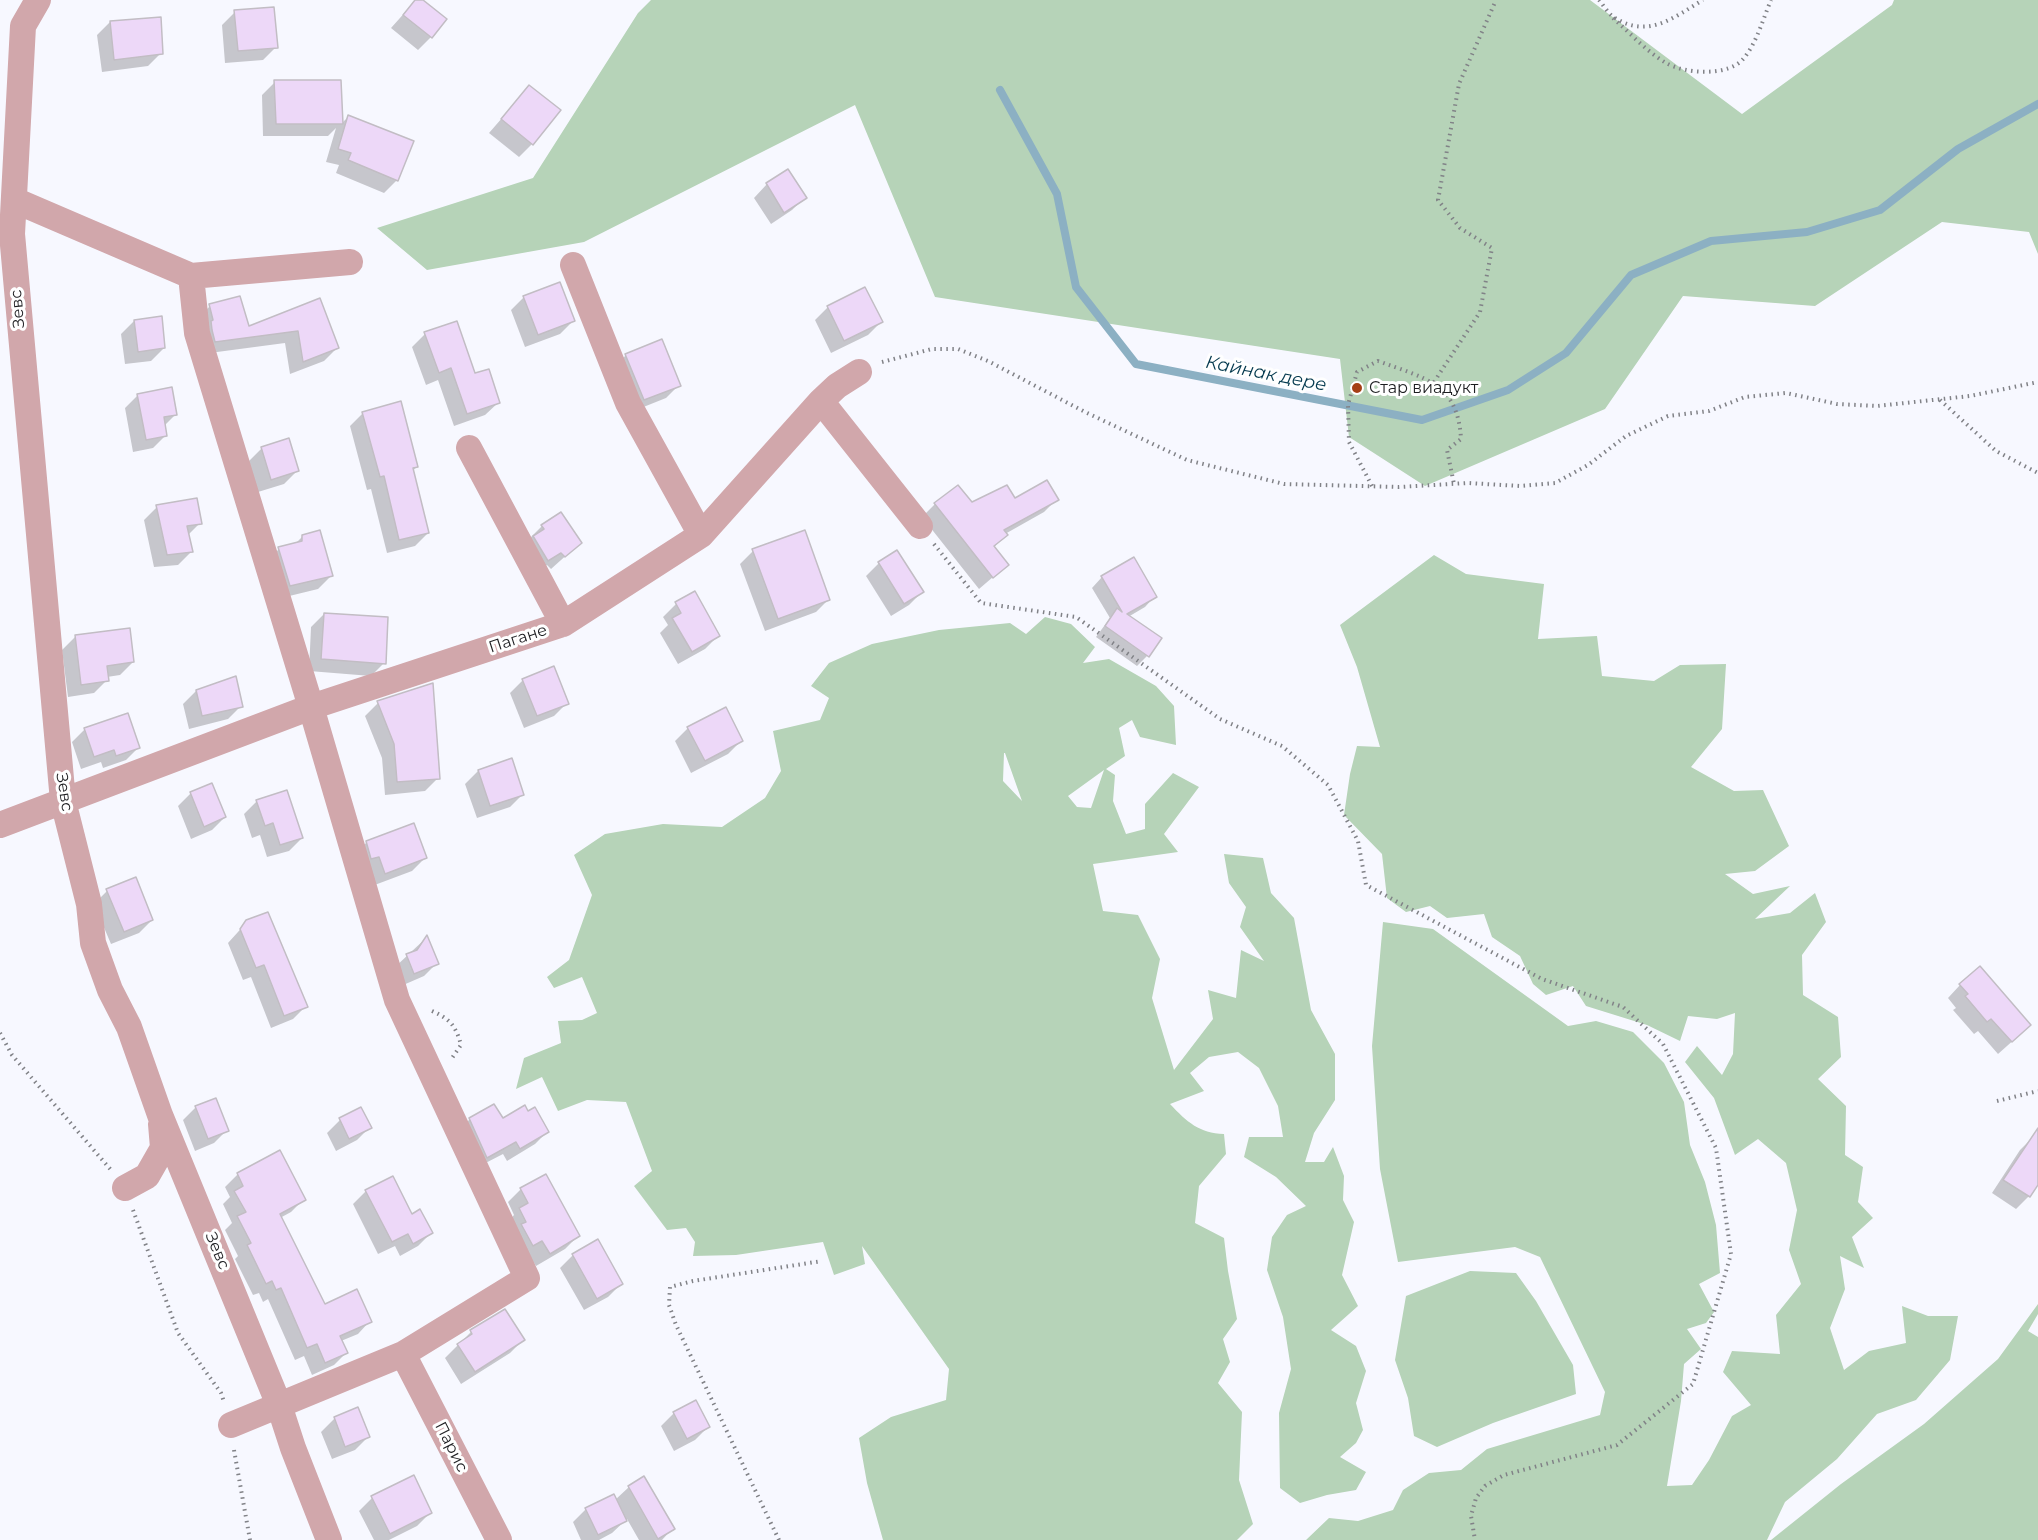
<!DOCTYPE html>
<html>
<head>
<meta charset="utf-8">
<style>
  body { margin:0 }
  canvas { display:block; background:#f7f8ff }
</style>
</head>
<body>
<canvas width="2038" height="1540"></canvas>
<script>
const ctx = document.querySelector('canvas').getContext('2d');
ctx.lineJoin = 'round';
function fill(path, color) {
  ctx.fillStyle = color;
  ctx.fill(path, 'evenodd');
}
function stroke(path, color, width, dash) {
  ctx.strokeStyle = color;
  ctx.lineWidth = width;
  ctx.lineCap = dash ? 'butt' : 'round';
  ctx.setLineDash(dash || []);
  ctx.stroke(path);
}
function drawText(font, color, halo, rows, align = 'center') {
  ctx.font = font + ' Montserrat,sans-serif';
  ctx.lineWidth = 6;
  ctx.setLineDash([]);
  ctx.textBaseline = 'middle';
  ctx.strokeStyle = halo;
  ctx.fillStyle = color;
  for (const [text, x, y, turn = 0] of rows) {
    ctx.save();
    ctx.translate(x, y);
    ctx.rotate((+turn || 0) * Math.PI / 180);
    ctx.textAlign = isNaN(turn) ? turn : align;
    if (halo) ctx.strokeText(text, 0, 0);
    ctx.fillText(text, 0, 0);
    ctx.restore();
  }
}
const forest = new Path2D(`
  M651,0H1590L1742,114L1892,5L1894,0H2038V254L2029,232L1942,222L1815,306L1683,296L1605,409L1425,486L1349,437L1340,359L935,297L855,105L584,242L427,270L377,228L533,178L638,13Z
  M1434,555L1466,574L1544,584L1538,639L1597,636L1602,676L1654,681L1680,665L1726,664L1722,729L1691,767L1734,791L1763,790L1789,846L1755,871L1725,874L1753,894L1790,886L1755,919L1790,913L1815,893L1826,922L1802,955L1803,995L1838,1017L1841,1057L1818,1079L1846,1106L1845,1155L1863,1167L1858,1202L1873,1218L1852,1237L1864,1268L1840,1256L1845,1289L1830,1328L1844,1370L1869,1351L1906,1343L1902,1306L1928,1316H1958L1950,1360L1916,1400L1877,1414L1837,1459L1785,1502L1767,1540H1306L1329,1518L1358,1521L1393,1510L1403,1490L1429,1473L1461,1470L1487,1449L1600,1415L1605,1392L1540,1257L1515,1247L1398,1262L1380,1169L1372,1046L1383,922L1433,929L1568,1026L1596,1021L1633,1032L1664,1063L1684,1102L1690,1145L1705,1182L1716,1225L1720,1273L1699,1284L1714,1312L1706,1323L1687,1329L1701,1349L1684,1364L1681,1401L1667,1486L1692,1485L1709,1460L1732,1416L1751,1405L1723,1372L1732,1351L1780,1354L1776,1315L1801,1284L1789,1250L1797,1210L1786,1163L1758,1139L1735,1155L1714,1098L1685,1062L1697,1046L1722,1075L1733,1054L1735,1013L1717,1019L1688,1016L1680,1041L1647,1025L1586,1006L1573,986L1546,995L1533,984L1520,956L1492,937L1484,914L1447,918L1430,906L1406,912L1387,898L1382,854L1344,815L1350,774L1357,746L1380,747L1357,667L1340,625Z
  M1045,617L1071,624L1095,647L1083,663L1109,659L1156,686L1174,706L1176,745L1140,737L1132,720L1119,728L1125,756L1106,769L1115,775L1113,801L1126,834L1145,829V804L1173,773L1199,787L1164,834L1178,852L1093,864L1103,911L1138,915L1160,959L1152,998L1174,1070L1213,1019L1208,990L1236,998L1241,950L1264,961L1240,927L1246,907L1229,883L1224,854L1263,858L1271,893L1294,918L1311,1010L1335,1054V1100L1314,1133L1305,1162H1324L1333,1147L1344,1176L1343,1200L1354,1222L1342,1275L1358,1306L1331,1330L1356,1346L1366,1371L1356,1403L1363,1430L1356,1443L1340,1457L1366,1472L1356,1490L1327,1495L1300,1503L1280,1488L1279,1413L1291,1369L1283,1317L1267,1270L1272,1237L1287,1215L1306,1206L1276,1177L1244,1157L1249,1137H1283L1278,1106L1259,1068L1238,1052L1209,1057L1190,1073L1204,1091L1170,1104C1187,1122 1199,1133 1224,1134L1226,1154L1199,1186L1195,1223L1224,1238L1228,1271L1237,1319L1223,1339L1230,1362L1218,1383L1242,1412L1239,1480L1253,1524L1237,1540H883L867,1483L859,1438L891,1417L946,1400L949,1369L862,1246L865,1264L834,1275L823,1242L736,1255L693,1256L695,1242L686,1228L667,1230L634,1186L652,1171L626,1102L587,1100L558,1111L542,1077L516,1089L524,1058L561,1043L558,1021L582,1020L597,1013L582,977L554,988L547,977L569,960L592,895L574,855L605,834L663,824L722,827L765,798L781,771L773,731L820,720L829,698L811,686L829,663L872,644L939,630L1010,623L1026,634ZM1004,753H1005L1022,801L1003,781ZM1104,770L1091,808L1077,807L1068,796Z
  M1470,1271L1516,1273L1536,1301L1573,1365L1576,1394L1493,1423L1437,1447L1414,1436L1408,1398L1395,1360L1406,1296Z
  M2038,1304V1314L2028,1331L2038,1337V1540H1771L1841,1484L1924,1424L1998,1359Z`);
const shadow = new Path2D(`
  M416,0H420L431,37L418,50L391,28Z
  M235,12L276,47L263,60L225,63L222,25Z
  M110,22L161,53L148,66L102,72L97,35Z
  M339,81L341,124L348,117L397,180L384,193L336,173L339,165L326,162L336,128L328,136H263L262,95L275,82Z
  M529,87L532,144L519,157L489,133Z
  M788,171L805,197L792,210L771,224L754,198L767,184Z
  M524,297L573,321L560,334L525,347L511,310Z
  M319,300L337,348L324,361L290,374L285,343L202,354L197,319L210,306L248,328Z
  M828,307L881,322L868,335L831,353L815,320Z
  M134,321L164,348L151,361L125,364L121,334Z
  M425,334L474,375L499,402L485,415L454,426L438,380L426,385L412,347Z
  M662,341L679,385L666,398L631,412L613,369L626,355Z
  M138,395L176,414L164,426L166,435L153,448L133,452L125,408Z
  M363,413L417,467L412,471L428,533L415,546L387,553L371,489L367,490L350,426Z
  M262,448L297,471L284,484L258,492L249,461Z
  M1057,499L1044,512L1005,534L1006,535L994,547L1007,565L979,589L922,517L935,504H971L1014,500Z
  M157,507L200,523L187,536L191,552L178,565L154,567L144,520Z
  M542,526L580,543L551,569L547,565L535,573L529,539Z
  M303,536L331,576L318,589L277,599L266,562L279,549L295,544Z
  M753,551L829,599L816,612L765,631L740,564Z
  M879,563L922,592L909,605L891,616L866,576Z
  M1102,577L1155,596L1145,607L1128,617L1147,656L1137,666L1096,637L1110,618L1092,588Z
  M676,604L718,636L705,649L678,664L660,633L668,625L663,617Z
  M324,614L384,663L371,676L309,671L311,627Z
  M75,637L133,662L120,675L107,677V680L94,693L68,697L62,650Z
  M523,680L567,703L554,716L524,728L510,693Z
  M196,691L241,706L228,719L189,729L183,704Z
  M378,703L438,778L425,791L385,795L382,758L365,716Z
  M688,728L741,741L728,754L691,773L675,741Z
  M85,729L139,747L126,760L103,768L101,762L81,769L72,742Z
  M478,771L523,794L510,807L477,818L465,784Z
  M191,793L225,817L212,830L191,839L178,806Z
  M257,801L302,838L289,851L267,857L260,835L252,838L244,814Z
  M367,842L425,858L412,871L372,886L354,855Z
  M107,891L152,920L139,933L111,944L94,904Z
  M247,922L306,1006L293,1019L271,1028L251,977L243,980L228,943Z
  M426,938L437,963L424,976L401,986L394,968Z
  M1960,985L2016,1038L1998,1054L1978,1031L1974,1034L1953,1010L1956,1008L1948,998Z
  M196,1107L227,1130L214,1143L195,1151L183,1120Z
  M470,1119L502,1120L548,1131L535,1144L507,1161L503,1154L474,1169L457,1132Z
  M340,1120L370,1127L357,1140L336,1151L327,1133Z
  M2033,1137L2038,1140V1183L2029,1196L2016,1209L1992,1193L2020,1150Z
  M238,1174L304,1199L291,1212L280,1218L324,1306L370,1321L358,1334L341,1341L346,1353L334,1365L312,1375L304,1356L295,1360L268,1299L263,1302L259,1293L253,1295L235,1259L238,1256L225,1230L232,1223L223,1204L230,1197L225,1187Z
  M545,1176L578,1236L565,1249L536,1266L507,1223L514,1215L508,1202L521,1189Z
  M392,1178L411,1216L431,1233L418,1246L400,1256L395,1246L378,1254L353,1204L366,1191Z
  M573,1255L621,1284L608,1297L584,1310L560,1268Z
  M471,1332L523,1340L510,1353L461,1384L445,1358Z
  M357,1409L368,1437L355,1450L332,1459L321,1432L334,1419Z
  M674,1413L708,1427L695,1440L674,1451L661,1426Z
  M629,1487L673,1528L662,1540H639L627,1519L612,1533L599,1540H581L573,1522L586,1509L615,1500Z
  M372,1498L430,1513L417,1526L389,1540H374L359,1511Z`);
const stream = new Path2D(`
  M1000,90L1057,194L1076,287L1136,364L1422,420L1508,390L1566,353L1631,275L1711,241L1807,232L1880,210L1958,149L2038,104`);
const building = new Path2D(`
  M415,0H423L447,19L432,38L403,15Z
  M274,7L278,48L238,51L234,10Z
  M161,17L163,54L114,60L110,21Z
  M274,80H341L343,124H276Z
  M529,85L561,110L533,145L501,119Z
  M348,115L414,141L398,181L348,160L351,153L338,149Z
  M788,169L807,198L784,213L766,183Z
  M560,282L575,321L538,335L523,296Z
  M865,287L883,322L844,341L827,306Z
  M240,296L249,326L320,298L339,348L303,362L298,331L215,342L212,330L211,321L213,320L209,304Z
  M162,316L165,348L138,352L134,320Z
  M457,321L475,373L489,369L500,403L467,414L451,368L439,373L424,332Z
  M662,339L681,386L644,400L625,354Z
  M172,387L177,415L164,417L167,436L146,440L137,394Z
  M401,401L418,467L413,468L429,533L399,540L384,476L380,477L362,412Z
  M289,438L299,471L271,480L261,447Z
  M1047,480L1059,500L1004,530L1008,535L994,546L1009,565L993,578L934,503L958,485L972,502L1007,485L1015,498Z
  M197,498L202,524L187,526L193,552L167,555L156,505Z
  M561,512L582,543L565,557L561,553L548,561L533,536L544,529L541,525Z
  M320,530L333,576L290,586L278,547L302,541V535Z
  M805,530L830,600L778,619L752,549Z
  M897,550L924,592L904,604L878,562Z
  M1134,557L1157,597L1127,614L1162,638L1149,657L1105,626L1117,608L1122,612L1101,576Z
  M695,591L720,636L692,652L672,618L681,613L675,602Z
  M324,613L388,617L386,664L321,659Z
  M130,628L134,662L107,666L109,681L81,685L75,635Z
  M554,666L569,704L537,716L522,679Z
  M236,676L243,707L202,716L196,690Z
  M433,683L440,779L397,782L394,744L377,701Z
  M726,707L743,741L705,761L687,727Z
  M128,713L140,748L116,756L114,750L94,757L84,728Z
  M512,758L524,795L490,806L478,770Z
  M212,783L226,817L204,827L190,792Z
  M287,790L303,838L280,845L273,823L265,826L256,800Z
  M414,823L427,858L385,874L379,857L371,859L366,841Z
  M136,877L153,920L124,932L106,889Z
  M268,912L308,1007L284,1016L264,965L256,968L240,929L246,920Z
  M427,935L439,964L414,974L406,954L417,950Z
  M1980,966L2031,1025L2012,1042L1991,1019L1987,1022L1965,996L1968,994L1959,984Z
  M216,1098L229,1131L208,1139L195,1106Z
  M494,1104L503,1118L525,1105L528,1111L535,1107L549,1132L520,1149L516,1142L487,1158L469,1118Z
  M361,1107L372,1128L349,1139L339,1118Z
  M2038,1128V1185L2030,1197L2003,1180Z
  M280,1150L306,1200L280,1214L325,1304L357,1289L372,1322L340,1336L348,1353L325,1363L317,1344L307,1348L281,1288L276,1290L272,1281L266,1284L247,1245L251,1243L237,1216L246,1212L234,1191L243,1186L237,1173Z
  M546,1174L580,1236L550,1254L542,1241L533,1246L521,1224L526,1222L519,1208L528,1203L520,1188Z
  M393,1176L412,1214L420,1209L433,1233L413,1244L408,1234L392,1242L365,1190Z
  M598,1239L623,1284L597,1299L572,1254Z
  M505,1309L525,1340L475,1372L457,1344L472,1334L470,1330Z
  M696,1400L710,1427L687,1439L673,1412Z
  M358,1407L370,1437L345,1447L334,1417Z
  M414,1475L432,1513L390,1534L371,1496Z
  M644,1476L675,1529L658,1539L628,1486Z
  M614,1494L627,1521L598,1535L585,1508Z`);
const path = new Path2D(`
  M1599,0C1604,6 1609,15 1615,18C1649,39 1674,17 1703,0
  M1613,18C1630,33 1646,51 1666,63C1685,74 1729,77 1744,58C1757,42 1763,19 1771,0
  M882,362L932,349H958L988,361L1085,412L1187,460L1284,484L1399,487L1468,483L1520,486L1555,483L1588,465L1626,436L1668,416L1709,411L1745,397L1786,393L1837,404L1877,406L1970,396L2038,382
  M1434,382L1480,312L1492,248L1460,228L1438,200L1459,84L1496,0
  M1940,400L1996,451L2038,473
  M1372,486L1349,442L1348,405L1357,372L1378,361C1423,378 1458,382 1461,439L1447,450L1454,484
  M934,544L981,603L1076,617L1220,719L1282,746L1328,785L1358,841L1366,885L1542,979L1623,1007L1663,1044L1716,1148L1731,1254L1693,1384L1617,1445L1504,1475L1485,1486L1476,1498L1471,1516L1475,1540
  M432,1011C450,1019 456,1026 461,1045L452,1058
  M0,1033L12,1055L111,1170
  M1997,1101L2038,1091
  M133,1210L178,1333L221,1393L224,1402
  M234,1450L250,1540
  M779,1540L676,1325L669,1305L670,1287L693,1281L822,1261`);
const minor = new Path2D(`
  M38,0L23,26L12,234L63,801L89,904L93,943L110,990L129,1027L160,1115L279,1405L293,1448L329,1540
  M14,200L191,276L197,333L311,707L397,1000L527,1278L403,1354L231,1425
  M573,265L628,403L701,535
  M191,276L350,262
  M821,401L837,386L859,372
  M469,448L563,624
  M0,825L311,707L563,624L701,535L821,401L920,526
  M125,1188L147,1176L163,1148L161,1124
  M403,1354L499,1540`);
const markers = [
  [1357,388,6,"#a54016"]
];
const streetNames = [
  ["Зевс",18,309,-95],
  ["Пагане",518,639,-18],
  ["Зевс",64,792,81],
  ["Зевс",217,1251,67],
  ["Парис",451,1447,63]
];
const poiNames = [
  ["Стар виадукт",1369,388]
];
const waterNames = [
  ["Кайнак дере",1266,374,11]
];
fill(forest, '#b6d3b8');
fill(shadow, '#0003');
stroke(stream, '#8cb0c3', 8);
fill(building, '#edd8f8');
stroke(building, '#c2bdc4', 1.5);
stroke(path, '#818287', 4, [1.5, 4.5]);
stroke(minor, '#d1a7ab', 26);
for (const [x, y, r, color] of markers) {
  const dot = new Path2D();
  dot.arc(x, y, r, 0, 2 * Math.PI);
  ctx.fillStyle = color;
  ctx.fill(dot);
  stroke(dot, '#fff', 2);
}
drawText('16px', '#1d1e21', '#fff', streetNames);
drawText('16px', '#1d1e21', '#fff', poiNames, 'left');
drawText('italic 18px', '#04394e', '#fff', waterNames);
</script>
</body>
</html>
